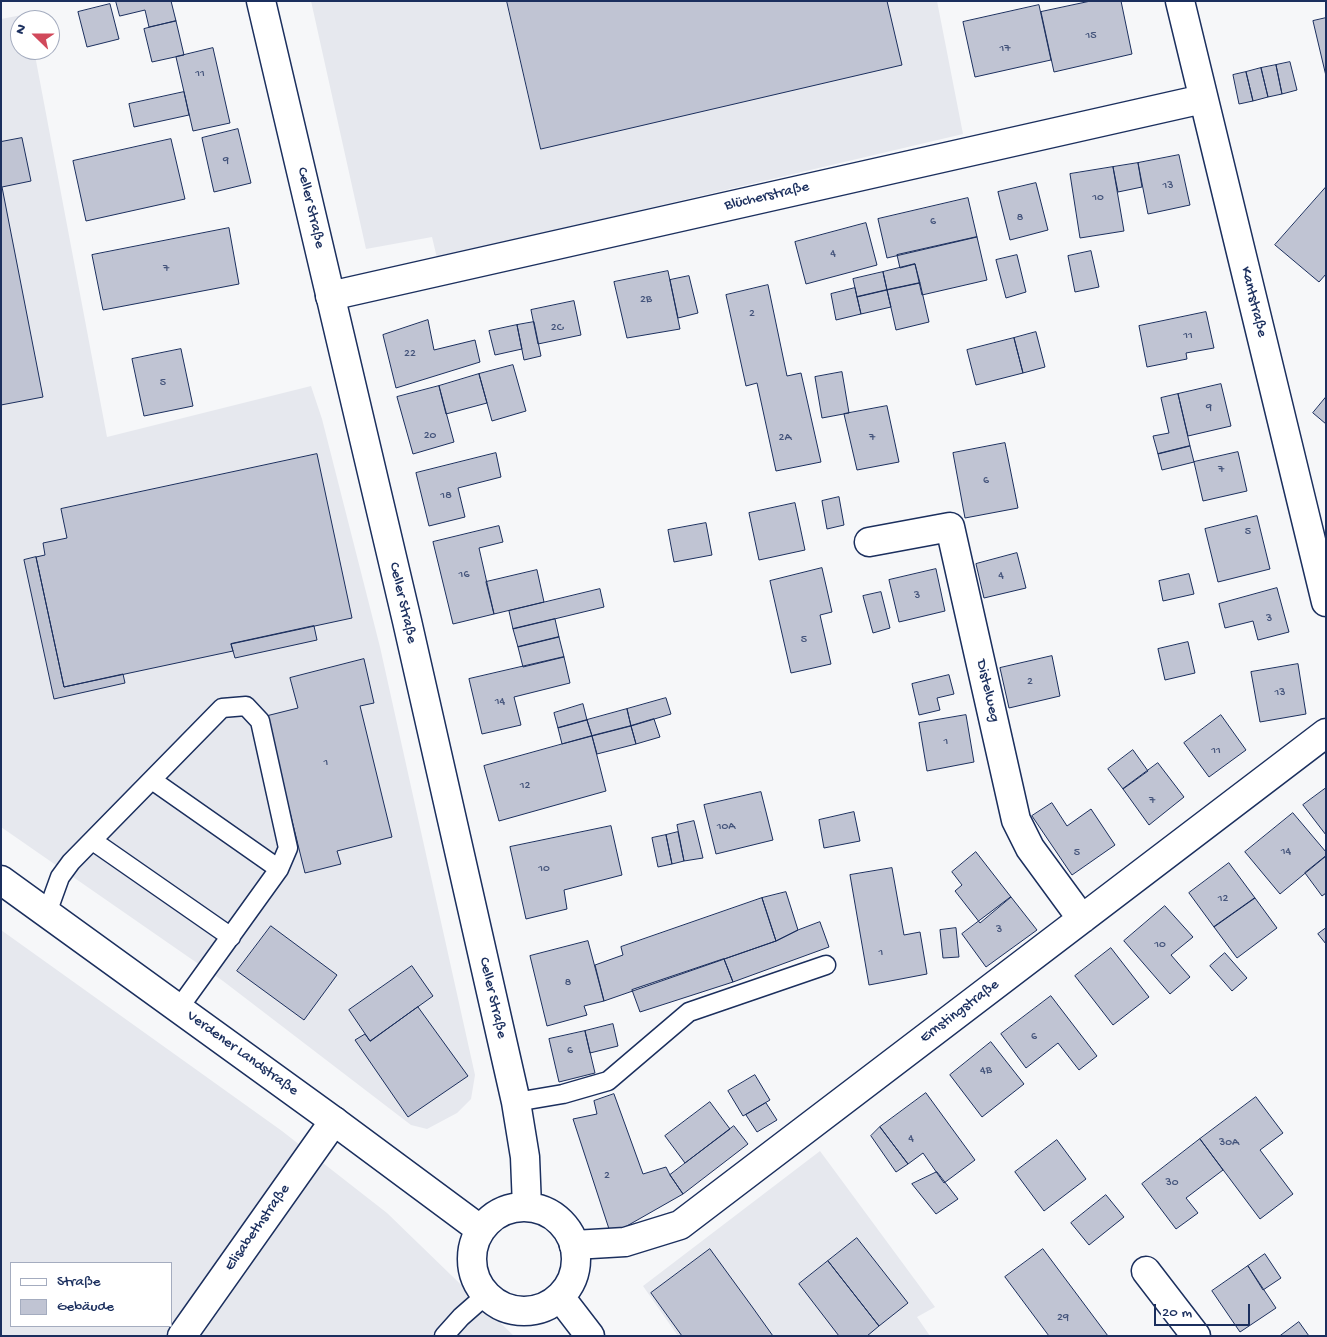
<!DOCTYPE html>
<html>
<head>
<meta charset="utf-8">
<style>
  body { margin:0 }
  #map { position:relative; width:1327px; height:1337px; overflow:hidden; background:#f6f7f9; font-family:"Gochi Hand",sans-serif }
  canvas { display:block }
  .frame { position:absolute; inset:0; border:2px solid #1b2f5e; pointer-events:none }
  .legend { position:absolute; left:10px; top:1262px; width:162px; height:65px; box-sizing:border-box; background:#fff; border:1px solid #a4acbf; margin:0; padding:6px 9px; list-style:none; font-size:15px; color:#1b2f5e }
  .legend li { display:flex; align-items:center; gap:10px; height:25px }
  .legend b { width:25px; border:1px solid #a4acbf }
  .north { position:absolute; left:10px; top:10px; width:50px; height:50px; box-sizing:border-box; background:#fff; border:1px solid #a4acbf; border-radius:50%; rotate:292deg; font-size:14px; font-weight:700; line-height:20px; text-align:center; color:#1b2f5e }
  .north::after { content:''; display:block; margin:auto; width:18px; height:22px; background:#d1495b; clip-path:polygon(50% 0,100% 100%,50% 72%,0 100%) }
  .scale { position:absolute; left:1154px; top:1304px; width:96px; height:22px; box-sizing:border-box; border:2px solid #1b2f5e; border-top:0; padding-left:6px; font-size:15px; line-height:18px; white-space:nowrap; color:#1b2f5e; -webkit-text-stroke:4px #fff; paint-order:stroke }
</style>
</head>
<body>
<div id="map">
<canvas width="1327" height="1337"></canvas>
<div class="frame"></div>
<ul class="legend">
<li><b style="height:6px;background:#fff"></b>Straße</li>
<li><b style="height:14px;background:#c0c4d3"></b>Gebäude</li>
</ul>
<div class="north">N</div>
<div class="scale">20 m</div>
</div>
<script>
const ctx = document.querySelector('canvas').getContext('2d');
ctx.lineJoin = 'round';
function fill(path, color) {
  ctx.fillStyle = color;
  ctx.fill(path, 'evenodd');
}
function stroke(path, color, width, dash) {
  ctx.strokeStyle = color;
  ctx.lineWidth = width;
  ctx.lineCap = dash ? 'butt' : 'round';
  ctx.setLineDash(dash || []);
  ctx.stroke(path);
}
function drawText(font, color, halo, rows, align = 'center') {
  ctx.font = font + ' "Gochi Hand",sans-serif';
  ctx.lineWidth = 4;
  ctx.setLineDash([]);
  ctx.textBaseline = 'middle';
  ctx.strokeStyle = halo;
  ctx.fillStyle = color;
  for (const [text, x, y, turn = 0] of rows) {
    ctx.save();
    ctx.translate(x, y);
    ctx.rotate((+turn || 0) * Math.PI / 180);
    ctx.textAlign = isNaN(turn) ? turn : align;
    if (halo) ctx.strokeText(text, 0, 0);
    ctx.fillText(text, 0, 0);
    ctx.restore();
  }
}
const built = new Path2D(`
  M311,1H937L963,134L437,258L432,237L366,249Z
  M27,14L28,20H20V50H34L107,437L311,386L322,419L380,647L475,1075L471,1099L457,1113L427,1129L411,1125L223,981L1,827V19Z
  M1,930L282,1131L387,1213L514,1336H1ZM11,1263H171V1326H11Z
  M820,1151L935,1307L917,1317L930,1336H678L643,1286Z`);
const building = new Path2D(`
  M116,1H171L176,21L149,27L145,10L120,16Z
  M507,1H887L902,65L541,149Z
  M1091,1H1121L1132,54L1054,72L1041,12Z
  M110,4L119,39L87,47L78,12Z
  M1039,5L1051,60L975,77L963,22Z
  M1326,18V76L1313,21Z
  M176,21L184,55L152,62L144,29Z
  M213,48L230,123L193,131L176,57Z
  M1290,62L1297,90L1282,94L1276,65Z
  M1276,65L1282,94L1268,97L1261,68Z
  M1261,68L1268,97L1253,101L1246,72Z
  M1246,72L1253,101L1239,104L1233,75Z
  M184,92L189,115L134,127L129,104Z
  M238,129L251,183L214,192L202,138Z
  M22,138L31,181L2,187L43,397L1,405V142Z
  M171,139L185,199L86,221L73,161Z
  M1179,155L1190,205L1148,214L1138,163Z
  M1138,163L1142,187L1118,192L1113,167Z
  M1113,167L1124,231L1080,238L1070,174Z
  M1036,183L1048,230L1010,240L998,192Z
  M1326,187V274L1319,282L1275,245Z
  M968,198L977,237L887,258L878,219Z
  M866,223L877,265L806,284L795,242Z
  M229,228L239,284L103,310L92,255Z
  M977,237L987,280L922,295L915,264L900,268L897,255Z
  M1091,251L1099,287L1075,292L1068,256Z
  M1017,255L1026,292L1006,298L996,260Z
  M915,264L920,283L887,290L883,272Z
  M668,271L680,329L627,338L614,282Z
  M883,272L887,290L857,297L853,279Z
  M689,276L698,313L678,318L670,280Z
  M920,283L929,322L896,330L887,290Z
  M768,285L787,376L801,373L821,462L776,471L757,383L746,386L726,295Z
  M855,288L861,314L836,320L831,294Z
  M887,290L891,307L861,314L857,297Z
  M574,301L581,335L538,344L531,310Z
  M1206,312L1214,348L1186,353L1187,359L1147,367L1139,326Z
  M428,320L434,350L475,340L480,362L396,388L383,335Z
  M534,322L541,356L524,360L517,325Z
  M517,325L522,349L495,355L489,331Z
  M1036,332L1045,367L1023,373L1014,338Z
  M1014,338L1023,373L976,385L967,350Z
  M181,349L193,406L144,416L132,359Z
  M513,365L526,411L492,421L479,374Z
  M842,372L849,413L822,418L815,377Z
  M479,374L487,403L446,414L439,386Z
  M1221,384L1231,426L1188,436L1178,394Z
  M439,386L454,442L413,454L397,397Z
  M1178,394L1190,446L1158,454L1153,436L1169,433L1161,398Z
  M1326,397V424L1313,413Z
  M887,406L899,462L857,470L844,414Z
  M1005,443L1018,508L965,518L953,453Z
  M1190,446L1194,462L1162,470L1158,454Z
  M1238,452L1247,491L1203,501L1194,462Z
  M496,453L501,477L458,488L465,517L429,526L416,473Z
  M317,454L352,618L231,644L233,651L64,687L36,557L45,555L43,543L67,538L61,509Z
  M839,497L844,525L827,529L822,501Z
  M795,503L805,550L759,560L749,513Z
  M1257,516L1270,569L1218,582L1205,529Z
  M706,523L712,555L674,562L668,530Z
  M499,526L503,542L479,548L494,614L453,624L433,542Z
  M1017,553L1026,588L984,598L976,564Z
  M36,557L64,687L123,674L125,683L54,699L24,560Z
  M822,568L832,612L820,615L831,664L791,673L770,581Z
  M936,569L945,611L899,622L889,580Z
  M537,570L544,602L494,614L486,582Z
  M1189,574L1194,594L1163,601L1159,581Z
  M1277,588L1289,632L1258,640L1253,621L1225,628L1219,604Z
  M600,589L604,607L513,629L509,611Z
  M881,592L890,628L873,633L863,596Z
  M555,619L559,637L518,647L513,629Z
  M314,626L317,640L235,658L231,644Z
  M559,637L564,657L523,667L518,647Z
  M1188,642L1195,673L1165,680L1158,649Z
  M1052,656L1060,696L1009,708L1000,668Z
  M564,657L570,683L514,697L521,725L482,734L469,679Z
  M364,659L374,703L360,706L392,837L337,851L341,864L305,873L266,716L298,708L290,678Z
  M1298,664L1306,714L1260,722L1251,672Z
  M949,675L954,694L937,698L940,710L919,715L912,684Z
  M666,698L671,714L631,726L627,709Z
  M583,704L587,720L558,728L554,713Z
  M627,709L631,726L592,736L587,720Z
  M966,715L974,762L927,771L919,723Z
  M1221,715L1246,750L1209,777L1184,743Z
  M654,719L660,737L636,744L631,726Z
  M587,720L592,736L562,744L558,728Z
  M631,726L636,744L597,754L592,736Z
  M592,736L606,791L499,821L484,766Z
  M1133,750L1148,771L1123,789L1108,769Z
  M1158,763L1184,797L1149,825L1123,789Z
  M1326,788V835L1303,805Z
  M761,792L773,840L716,854L704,805Z
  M1052,803L1067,826L1091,809L1115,845L1072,875L1032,816Z
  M854,812L860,841L824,848L819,820Z
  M1293,813L1326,852V856L1280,894L1245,852Z
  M694,821L703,858L684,861L677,825Z
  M611,826L622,875L564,890L567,909L526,919L510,847Z
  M678,832L684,861L672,864L666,835Z
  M666,835L672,864L658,867L652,838Z
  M976,852L1011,897L980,923L955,891L962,885L952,872Z
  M1326,856V893L1322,896L1305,873Z
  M1229,863L1255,898L1214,927L1189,893Z
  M892,868L904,935L920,932L927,974L869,985L850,875Z
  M786,892L798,930L776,941L762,898Z
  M1011,897L1037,930L986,967L962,934Z
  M762,898L776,941L604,1001L595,965L623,955L621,947Z
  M1255,898L1277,928L1237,958L1214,927Z
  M1165,906L1193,937L1171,955L1190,977L1170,994L1124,941Z
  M820,922L829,947L733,982L724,959L776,941L798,930Z
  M271,926L337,975L304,1020L237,971Z
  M956,928L959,957L943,958L940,930Z
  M1326,928V944L1318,934Z
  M588,941L604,1001L584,1006L587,1015L547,1026L530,956Z
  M1111,948L1149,997L1113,1025L1075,976Z
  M1225,953L1247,978L1232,991L1210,966Z
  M724,959L733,982L640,1012L632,990Z
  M412,966L433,996L370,1041L349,1010Z
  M1051,996L1097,1056L1079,1070L1058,1043L1026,1068L1001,1034Z
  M418,1007L468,1076L408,1117L355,1040L365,1034L370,1041Z
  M613,1024L618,1046L590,1053L585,1031Z
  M585,1031L595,1073L559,1082L549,1039Z
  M991,1042L1024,1084L982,1117L950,1075Z
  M755,1075L770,1100L743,1116L728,1091Z
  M926,1093L975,1160L944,1183L923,1153L908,1164L880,1127Z
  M614,1094L643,1174L666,1167L670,1175L683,1194L611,1235L573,1119L597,1114L594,1101Z
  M1256,1097L1283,1133L1260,1150L1293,1194L1260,1219L1200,1139Z
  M710,1102L730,1129L685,1163L665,1136Z
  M766,1103L777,1120L757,1132L746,1115Z
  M734,1126L748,1144L683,1194L670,1175Z
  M880,1127L908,1164L896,1172L871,1136Z
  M1200,1139L1223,1170L1186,1198L1198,1213L1176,1229L1142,1184Z
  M1057,1140L1086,1179L1044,1211L1015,1172Z
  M937,1172L958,1199L936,1214L912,1184Z
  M1106,1195L1124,1217L1089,1245L1071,1223Z
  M857,1238L908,1303L879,1326L828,1261Z
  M710,1249L753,1308L773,1336H682L651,1293Z
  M1043,1249L1108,1336H1049L1005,1277Z
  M1265,1254L1281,1278L1263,1290L1248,1266Z
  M828,1261L879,1326L867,1336H839L799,1284Z
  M1248,1266L1276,1308L1240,1332L1212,1291Z
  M1299,1322L1309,1336H1280Z`);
const service = new Path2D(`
  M152,780L279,869
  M93,841L231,937
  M47,913L60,877L71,862L222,708L246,706L260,721L288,848L279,869L179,1008
  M516,1102L563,1094L608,1081L689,1012L826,965
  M444,1336L461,1317L486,1295`);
const minor = new Path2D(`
  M1180,1L1326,602
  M330,296L1203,99
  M869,542L950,527L1016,820L1030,848L1082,919
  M574,1245L625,1242L680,1225L1326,733
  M1146,1271L1196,1336
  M182,1336L334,1121`);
const secondary = new Path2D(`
  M261,1L407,621L516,1102L525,1157L527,1207
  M1,880L334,1121L481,1230
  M472 1259a52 52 0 1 1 104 0a52 52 0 1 1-104 0Z
  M560,1297L590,1336`);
const numberNames = [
  ["15",1091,36],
  ["17",1005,49],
  ["11",200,74],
  ["9",226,161],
  ["13",1168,186],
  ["10",1098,198],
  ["8",1020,218],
  ["6",933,222],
  ["4",833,254],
  ["7",166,269],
  ["2B",646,300],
  ["2",752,314],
  ["2C",557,328],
  ["11",1188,336],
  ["22",410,354],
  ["5",163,383],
  ["9",1209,408],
  ["20",430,436],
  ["2A",785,438],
  ["7",872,438],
  ["7",1221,470],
  ["6",986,481],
  ["18",446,496],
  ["5",1248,532],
  ["16",464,575],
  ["4",1001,576],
  ["3",917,596],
  ["3",1269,619],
  ["5",804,640],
  ["2",1030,682],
  ["13",1280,693],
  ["14",500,702],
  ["1",946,742],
  ["11",1216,751],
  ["1",326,763],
  ["12",525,786],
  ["7",1152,801],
  ["10A",726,827],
  ["14",1286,852],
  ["5",1077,853],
  ["10",544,869],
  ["12",1223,899],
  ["3",999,930],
  ["10",1160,945],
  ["1",881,953],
  ["8",568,983],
  ["6",1034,1037],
  ["6",570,1051],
  ["4B",986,1071],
  ["4",911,1139],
  ["30A",1229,1143],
  ["2",607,1176],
  ["30",1172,1183],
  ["29",1063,1318]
];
const streetNames = [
  ["Blücherstraße",767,197,-13],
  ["Celler Straße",310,208,77],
  ["Kantstraße",1253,302,76],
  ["Celler Straße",402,603,77],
  ["Distelweg",987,691,77],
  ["Celler Straße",492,998,77],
  ["Ernstingstraße",960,1012,-37],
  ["Verdener Landstraße",242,1054,36],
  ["Elisabethstraße",258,1228,-55]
];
fill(built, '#e6e8ee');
fill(building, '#c0c4d3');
stroke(building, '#1b2f5e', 1);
stroke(service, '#1b2f5e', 21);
stroke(minor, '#1b2f5e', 31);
stroke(secondary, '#1b2f5e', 31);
stroke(service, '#fff', 18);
stroke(minor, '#fff', 28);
stroke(secondary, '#fff', 28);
drawText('12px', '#44547b', null, numberNames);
drawText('15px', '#1b2f5e', '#fff', streetNames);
</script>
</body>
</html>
